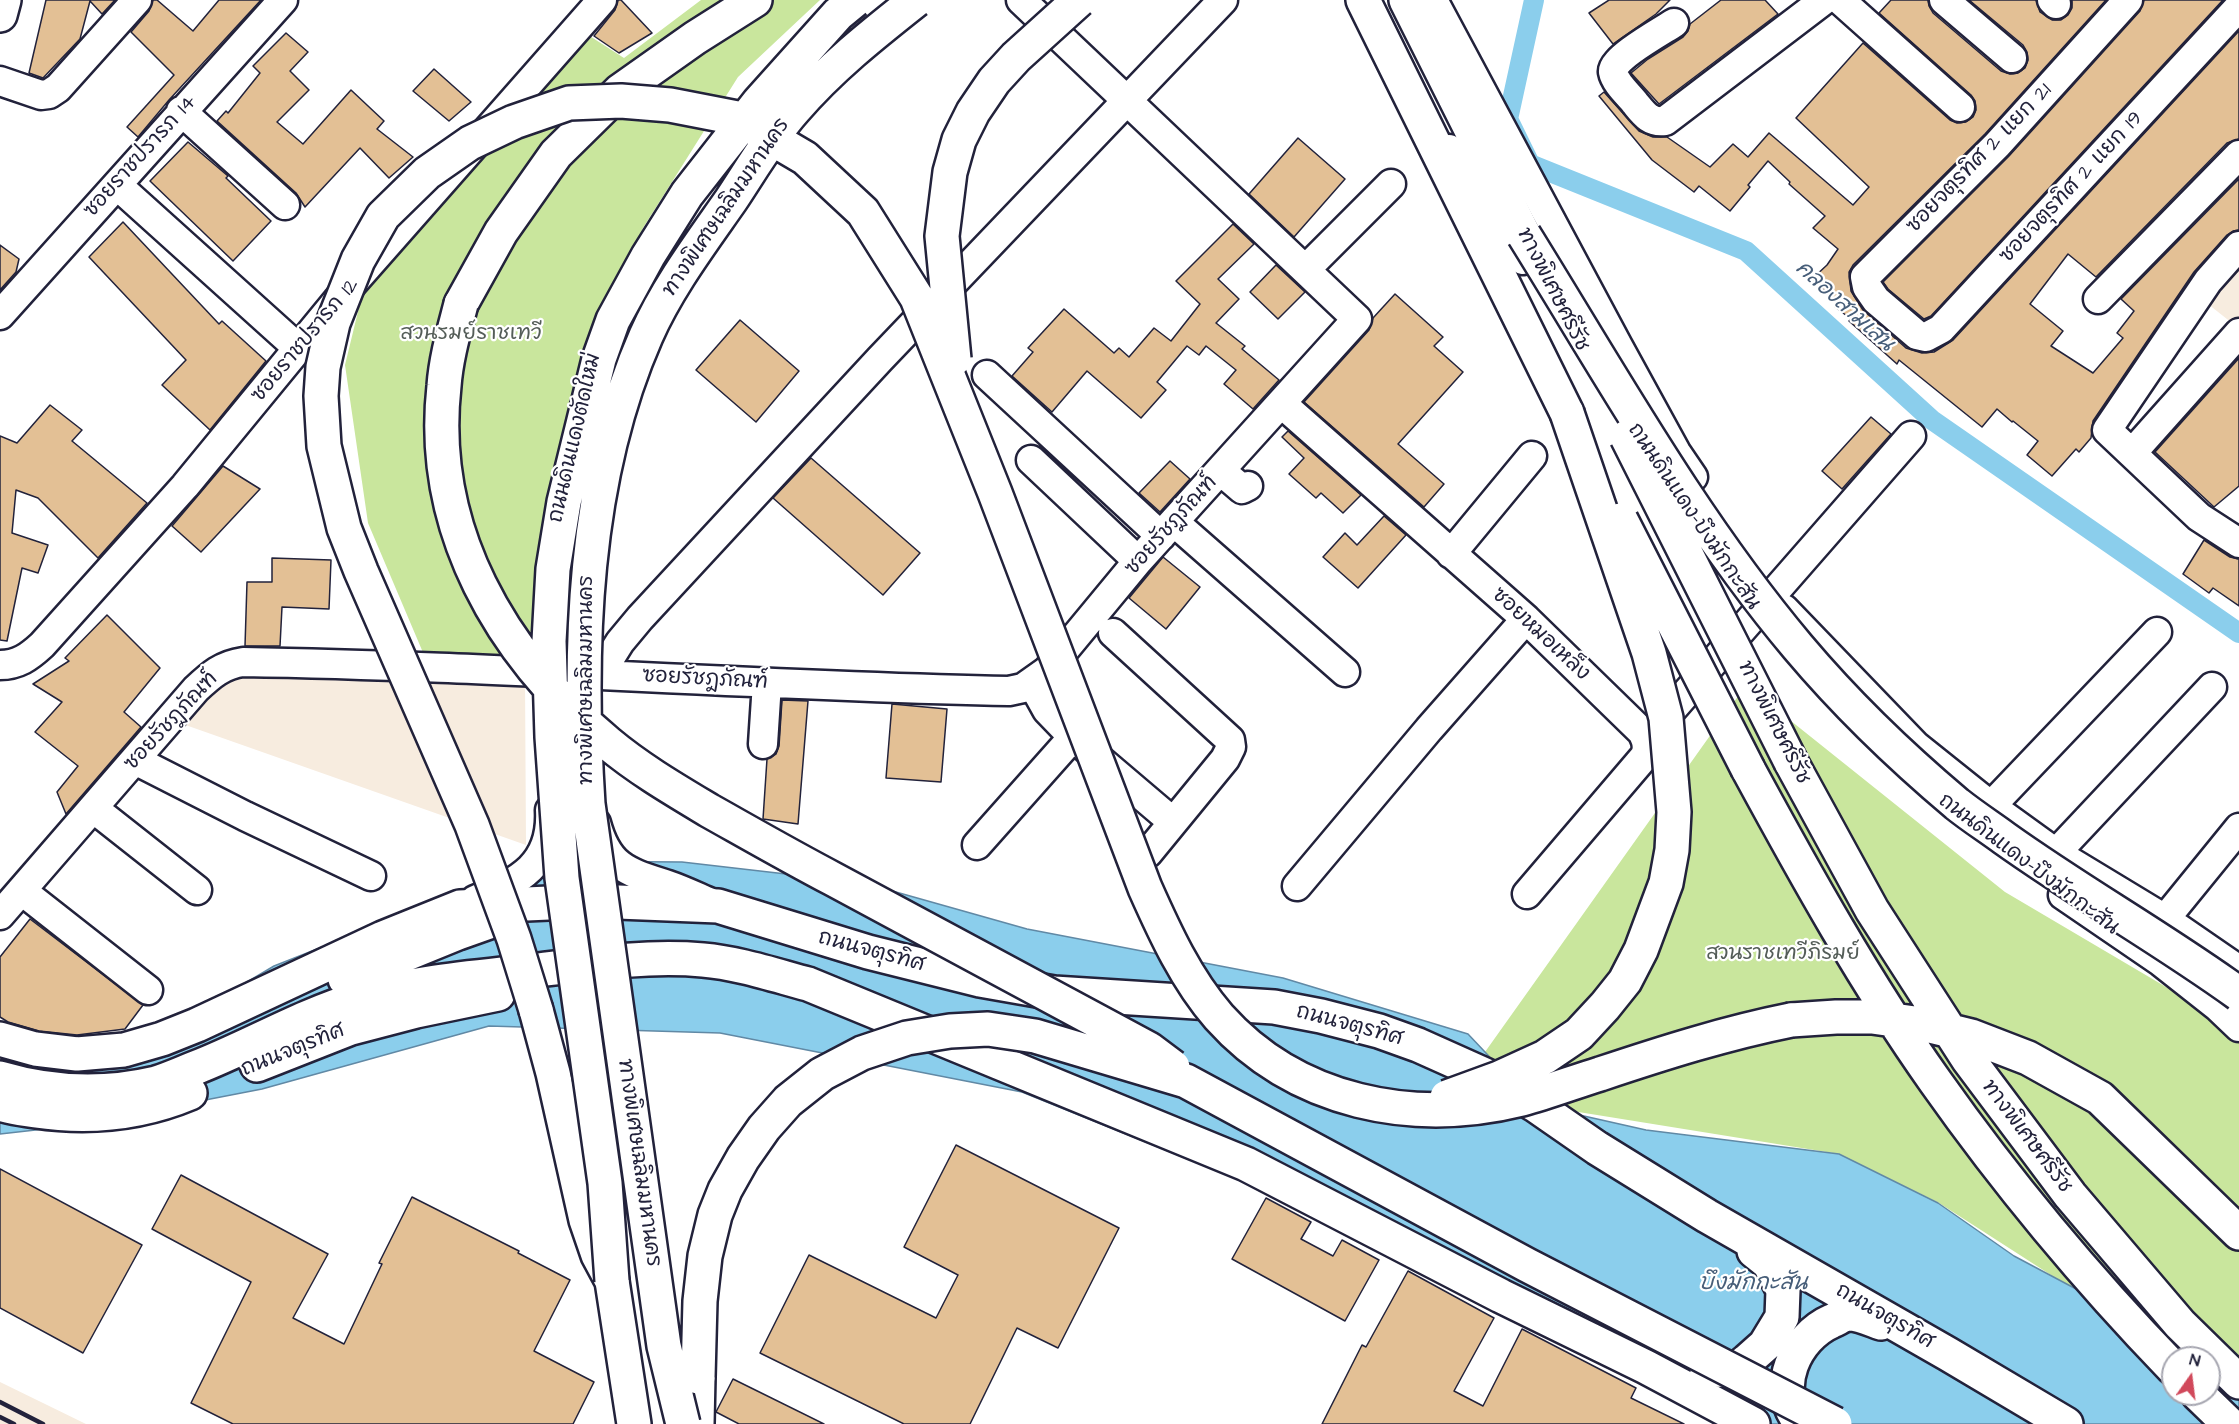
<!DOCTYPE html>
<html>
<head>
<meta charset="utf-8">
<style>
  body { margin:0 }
  #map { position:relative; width:2239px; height:1424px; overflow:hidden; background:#fff; font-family:"Architects Daughter",sans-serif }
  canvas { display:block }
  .north { position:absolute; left:2161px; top:1346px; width:60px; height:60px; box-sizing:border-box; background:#fff; border:2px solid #a7a7b1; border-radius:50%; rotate:14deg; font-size:16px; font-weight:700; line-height:24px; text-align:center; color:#22223b }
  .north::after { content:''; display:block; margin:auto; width:21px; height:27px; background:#d1495b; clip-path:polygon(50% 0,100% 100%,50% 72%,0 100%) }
</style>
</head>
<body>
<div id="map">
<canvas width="2239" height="1424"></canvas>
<div class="north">N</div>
</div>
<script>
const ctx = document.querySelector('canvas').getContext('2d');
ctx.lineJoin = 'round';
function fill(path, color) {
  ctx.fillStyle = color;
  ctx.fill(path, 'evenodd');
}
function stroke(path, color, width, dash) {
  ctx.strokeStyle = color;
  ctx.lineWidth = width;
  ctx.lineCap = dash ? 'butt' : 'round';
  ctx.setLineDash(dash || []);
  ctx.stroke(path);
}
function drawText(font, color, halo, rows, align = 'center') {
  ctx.font = font + ' "Architects Daughter","Playpen Sans Thai",sans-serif';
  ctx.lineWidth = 4.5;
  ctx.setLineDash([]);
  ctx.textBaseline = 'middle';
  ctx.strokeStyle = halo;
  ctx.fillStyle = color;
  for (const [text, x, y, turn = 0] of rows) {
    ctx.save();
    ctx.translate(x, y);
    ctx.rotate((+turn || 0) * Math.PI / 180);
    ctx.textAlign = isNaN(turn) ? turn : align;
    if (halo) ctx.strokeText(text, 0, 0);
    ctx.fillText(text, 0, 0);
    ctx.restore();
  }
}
const built = new Path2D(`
  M2239,268V325L2237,327L2208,304Z
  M235,672L525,678L526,845L177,722Z
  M0,1382L86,1424H0Z`);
const green = new Path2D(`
  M701,0H820L738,77L643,228L584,361L551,478L536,593L538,666L427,662L368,523L345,365L363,291L585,33L624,58Z
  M1746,685L2005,892L2222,1020L2239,1037V1403L2209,1358H2173L2054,1277L1939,1203L1839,1154L1535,1105L1485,1052Z`);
const water = new Path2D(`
  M541,861L682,862L864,883L1027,929L1283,978L1468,1034L1535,1105L1646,1130L1839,1154L1938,1203L2014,1256L2206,1358H2173V1394H2209V1359L2239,1375V1424H1720L1277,1195L1022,1092L720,1033L489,1026L262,1089L71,1126L0,1134V1081L153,1038L274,966Z`);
const canal = new Path2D(`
  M1534,0L1508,119L1530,164L1746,251L1932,420L2239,633`);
const building = new Path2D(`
  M46,0H115L102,14L90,1L80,39L43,78L29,73Z
  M153,0H157L193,31L219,0H261L169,100L138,137L127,127L174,75L131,32L149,11Z
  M618,0H621L652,33L619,53L594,36L615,10Z
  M1609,0H1670L1656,14L1613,44L1589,13Z
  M1721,0H1765L1778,14L1659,104L1631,73L1648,59L1683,37L1688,31L1690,24Z
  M1891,0H1928L1929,6L1933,13L2001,71L2010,74L2018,73L2025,68L2028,60L2027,52L2023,45L1969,0H2036L2040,12L2052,20H2061L2068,15L2072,8V0H2106L1985,134L1853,265L1849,272L1851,291L1863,310L1906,348L1922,353L1934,352L1953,340L2239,31V139L2227,143L2096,277L2068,254L2030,304L2063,331L2051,346L2093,373L2123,338L2117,333L2134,311L2121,299L2239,179V230L2233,231L2227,235L2194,272L2093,421L2091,438L2079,452L2076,449L2052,476L2027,455L2038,441L2013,421L2012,422L1997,409L1982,427L1899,360L1897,364L1849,321L1851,319L1835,307L1838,303L1812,279L1827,265L1838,249L1813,228L1825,216L1789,184L1790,182L1768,161L1748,185L1750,187L1730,211L1699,186L1694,192L1652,160L1599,96L1604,92L1639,131L1653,137H1667L1710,167L1733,144L1748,157L1769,133L1853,205L1869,187L1796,118L1863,43L1950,120L1957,123L1966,122L1973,117L1976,110L1975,101L1971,95L1879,13Z
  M2144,0H2223L1931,316L1924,319L1888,289L1883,282L2009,156L2140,11Z
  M286,33L308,52L290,71L309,90L277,122L303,144L351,90L384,121L377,129L413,157L389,178L360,148L305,207L296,193L217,121L226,111L228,113L260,73L253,66Z
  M434,69L471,102L449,121L413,91Z
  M1298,138L1345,179L1294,237L1249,194Z
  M188,142L228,176L226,178L271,221L233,261L150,181Z
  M123,222L219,324L222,321L266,361L210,430L162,385L186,360L89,257Z
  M1233,224L1254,244L1218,279L1239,299L1216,323L1245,346L1242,349L1279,380L1253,409L1224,384L1236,370L1206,346L1199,355L1187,346L1157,382L1166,390L1141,418L1087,371L1052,412L1012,376L1033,352L1028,348L1064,309L1114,353L1119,348L1129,357L1154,328L1171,341L1200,304L1176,281Z
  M0,245L19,259L16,272L0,290Z
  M1276,265L1305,292L1278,319L1250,292Z
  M1395,294L1443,337L1434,346L1463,372L1398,444L1444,484L1424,507L1304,402L1369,330L1373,318Z
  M740,320L799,371L756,422L696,370Z
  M2239,358V486L2214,507L2155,452Z
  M50,405L82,430L72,441L147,503L98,558L38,498L16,490L12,533L48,545L38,573L22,568L7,641L0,640V436L17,443Z
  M1871,417L1891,434L1842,489L1822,471Z
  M1288,431L1361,495L1343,513L1321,493L1316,498L1289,474L1304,458L1282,437Z
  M811,458L920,553L883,595L773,498Z
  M1170,461L1190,479L1160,512L1139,493Z
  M223,466L260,489L201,552L172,526Z
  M1384,516L1406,535L1358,588L1323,557L1345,533L1357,545Z
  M2204,540L2230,557L2239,559V606L2213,588L2209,593L2183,574Z
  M1163,557L1200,587L1166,629L1129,598Z
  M272,558L331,560L329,609L282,607L280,646H245L247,582H272Z
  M107,615L160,668L124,712L141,727L66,814L57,792L78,766L35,732L62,702L33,684L69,661L65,658Z
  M782,700L808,701L798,824L763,819L767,759L776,754L779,746Z
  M892,704L947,709L941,782L886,778Z
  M30,919L143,1005L125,1029L77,1035L39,1031L8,1022L0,1017V957Z
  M956,1145L1119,1228L1058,1348L1017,1328L970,1424H904L760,1353L809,1255L936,1318L958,1275L904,1247Z
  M0,1169L142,1245L83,1353L0,1308Z
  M181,1175L328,1254L293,1318L344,1344L382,1264L379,1263L412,1197L519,1251L518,1253L570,1280L534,1351L594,1382L573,1424H233L191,1403L251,1282L152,1229Z
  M1266,1198L1311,1222L1301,1239L1333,1256L1342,1240L1379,1260L1345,1321L1232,1259Z
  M1408,1271L1494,1318L1454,1391L1483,1406L1522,1329L1636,1388L1631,1398L1684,1424H1322L1362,1345L1366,1347Z
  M733,1379L824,1424H739L716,1412Z`);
const minor = new Path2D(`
  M1433,0L1618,346L1676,452L1693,477
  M1840,0L1960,107
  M1944,0L2012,58
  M2052,0L2056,4
  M2128,0L1997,145L1865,277L1867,287L1876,300L1917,335L1926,337L1941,329L2239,7
  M1674,23C1662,31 1611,59 1613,72C1615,83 1629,95 1635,103C1644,114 1650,123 1665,121L1824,0
  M0,81L41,95L49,94L58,88L137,0
  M181,111L285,205
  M1449,149L1523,260
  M117,185L299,349
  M2239,246L2208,281L2107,430L2199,517L2239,543
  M1306,269L1391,184
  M2098,299L2239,155
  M0,315L283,0
  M987,375L1161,536
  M1281,403L1526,619L1642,732C1647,741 1649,749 1644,757L1527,894
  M2132,453L2239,333
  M1031,460L1138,561
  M1221,471L1242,489L1248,486
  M1174,522L1345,672
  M1451,554L1532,456
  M1784,609L1916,746L1991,806L2056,853L2165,919L2239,970
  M1113,633L1230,740L1231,747L1225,759L1148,853
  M0,665C18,665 29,657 42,645L185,486L337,301L602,0
  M600,674L620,642L640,618L880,359L1223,0
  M1032,683L1047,710L1073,737L1173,822
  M1654,730L1911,436
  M763,744L767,683
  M135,760L245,816L371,876
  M1991,806L2157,632
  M93,808L197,890
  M596,823C608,868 628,872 668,885C683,890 697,897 711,903
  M977,845L1073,737
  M2056,853L2212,687
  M1297,886L1429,729L1526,619
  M22,891L148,990
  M2063,895L2161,962L2218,1007L2239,1027
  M475,900C519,881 553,865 550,810
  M0,915L196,689C211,675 222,665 243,662C498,666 753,686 1009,691L1023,688L1047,671L1138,561L1357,319L1021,0
  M2165,919L2239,828`);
const major = new Path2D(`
  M0,15L4,0
  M345,979L458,933L506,916
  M0,1039L35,1049L77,1054L124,1050L162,1039L197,1025L383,938L460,907L593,901L718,906L868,952L980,980L1054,993L1274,1007L1321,1016L1379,1031L1418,1045L1485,1075L1535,1105L1597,1148L1707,1216L1948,1354L2066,1424
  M257,1065L351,1028L416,1011L498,994
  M0,1078C51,1093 105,1095 156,1083C169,1079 182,1073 195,1068C249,1047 301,1016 357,999C413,982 473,977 531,971C588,964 646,955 703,960C738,963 774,975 808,984L1246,1164L1501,1296L1646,1367L1753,1424
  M0,1104C12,1108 24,1109 36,1111C90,1119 140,1114 190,1093
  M1707,1371L1737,1369L1747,1361L1765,1345L1782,1317L1783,1290L1769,1263L1754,1251
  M1801,1423C1771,1389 1795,1337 1832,1321C1837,1319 1844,1314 1849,1314C1859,1314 1872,1320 1881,1323`);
const highway = new Path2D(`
  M1363,0L1567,413
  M1406,0L1524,235
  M461,304L501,232L556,154L620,91L695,38L755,0
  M1791,762L1872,910L1968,1059L2070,1195L2180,1324L2239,1382
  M1748,769C1806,876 1865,982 1935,1081C2007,1183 2087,1279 2173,1368
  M536,1010L553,1073L586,1220L598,1255L612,1281L634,1424
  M1791,1020L1836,1017H1872L1922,1024L1971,1036L2028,1058L2100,1098L2239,1233
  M2198,1394L2229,1424
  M697,1424L698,1377`);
const rail = new Path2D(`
  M0,1402L43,1424
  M0,1417L14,1424`);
const highwayBridge = new Path2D(`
  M1524,235C1611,375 1692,521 1798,647C1846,704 1900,756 1957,804C1972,816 1989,827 2004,838C2081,893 2163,939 2239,994
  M461,304C454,331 446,358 444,386C428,529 501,654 608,743C639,769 675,790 710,811C751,834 791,857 833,879C938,936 1044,992 1149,1049L1173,1067
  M954,359L942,236L950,172L959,140L973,112L994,81L1016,57L1079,0
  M1627,437L1791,762
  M1621,520L1748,769
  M536,1010L514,939L472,825L361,571L344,528L324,446L321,396L323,367L333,323L358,260L383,216L427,173L470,143L514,122L569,103L621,101L670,105L737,118L805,158L863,212L917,298L995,493L1145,888C1165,933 1186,979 1219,1017C1296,1103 1413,1126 1522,1099C1548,1092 1574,1082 1600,1074C1663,1053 1726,1033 1791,1020
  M1447,1097L1499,1078L1545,1057L1579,1034L1605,1006L1625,981L1641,950L1666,883L1672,850L1674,812L1666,718L1649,653L1567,413
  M612,1281L605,1183L562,878L552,737L549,641L553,569L564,502L599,359L613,320L648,256L687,194L759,102L838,14L855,0
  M698,1377L700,1301L705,1256L715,1215L725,1190L743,1158L764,1128L788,1101L822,1074L862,1053L907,1038L950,1031L988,1029L1035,1036L1186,1081L1527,1265L1835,1424
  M683,1424L664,1346L588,804C578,650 583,479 646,336C667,288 701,243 731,200C751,170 770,137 794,110C830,68 873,34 916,0`);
const streetNames = [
  ["ซอยราชปรารภ 14",141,157,-48],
  ["ซอยจตุรทิศ 2 แยก 21",1980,159,-46],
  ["ซอยจตุรทิศ 2 แยก 19",2072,188,-47],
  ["ทางพิเศษเฉลิมมหานคร",727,208,-56],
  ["ทางพิเศษศรีรัช",1552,290,63],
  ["ซอยราชปรารภ 12",306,341,-50],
  ["ถนนดินแดงตัดใหม่",576,438,-77],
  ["ถนนดินแดง-บึงมักกะสัน",1693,517,56],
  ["ซอยรัชฎภัณฑ์",1172,526,-48],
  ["ซอยหมอเหล็ง",1540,635,43],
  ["ทางพิเศษเฉลิมมหานคร",588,680,-90],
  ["ซอยรัชฎภัณฑ์",705,680,3],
  ["ซอยรัชฎภัณฑ์",172,722,-47],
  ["ทางพิเศษศรีรัช",1773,723,63],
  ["ถนนดินแดง-บึงมักกะสัน",2028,865,37],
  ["ถนนจตุรทิศ",871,952,15],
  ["ถนนจตุรทิศ",1349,1026,15],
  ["ถนนจตุรทิศ",293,1051,-22],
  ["ทางพิเศษศรีรัช",2026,1137,53],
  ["ทางพิเศษเฉลิมมหานคร",638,1163,82],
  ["ถนนจตุรทิศ",1884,1317,30]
];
const parkNames = [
  ["สวนรมย์ราชเทวี",471,335],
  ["สวนราชเทวีภิรมย์",1783,955]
];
const waterNames = [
  ["คลองสามเสน",1844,307,42],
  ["บึงมักกะสัน",1753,1284]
];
fill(built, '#f7ecdf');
fill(green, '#c9e69d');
fill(water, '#8bceec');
stroke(water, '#6189a5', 1.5);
stroke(canal, '#8bceec', 20);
fill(building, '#e3c095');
stroke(building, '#22223b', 1.5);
stroke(minor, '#22223b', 33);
stroke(major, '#22223b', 38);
stroke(highway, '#22223b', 38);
stroke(minor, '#fff', 28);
stroke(major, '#fff', 33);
stroke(highway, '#fff', 33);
stroke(rail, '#22223b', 4.5);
stroke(highwayBridge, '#22223b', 38, []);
stroke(highwayBridge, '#fff', 33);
drawText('21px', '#22223b', '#fff', streetNames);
drawText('21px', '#545d58', '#fff', parkNames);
drawText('italic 22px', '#475e79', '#fff', waterNames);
</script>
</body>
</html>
